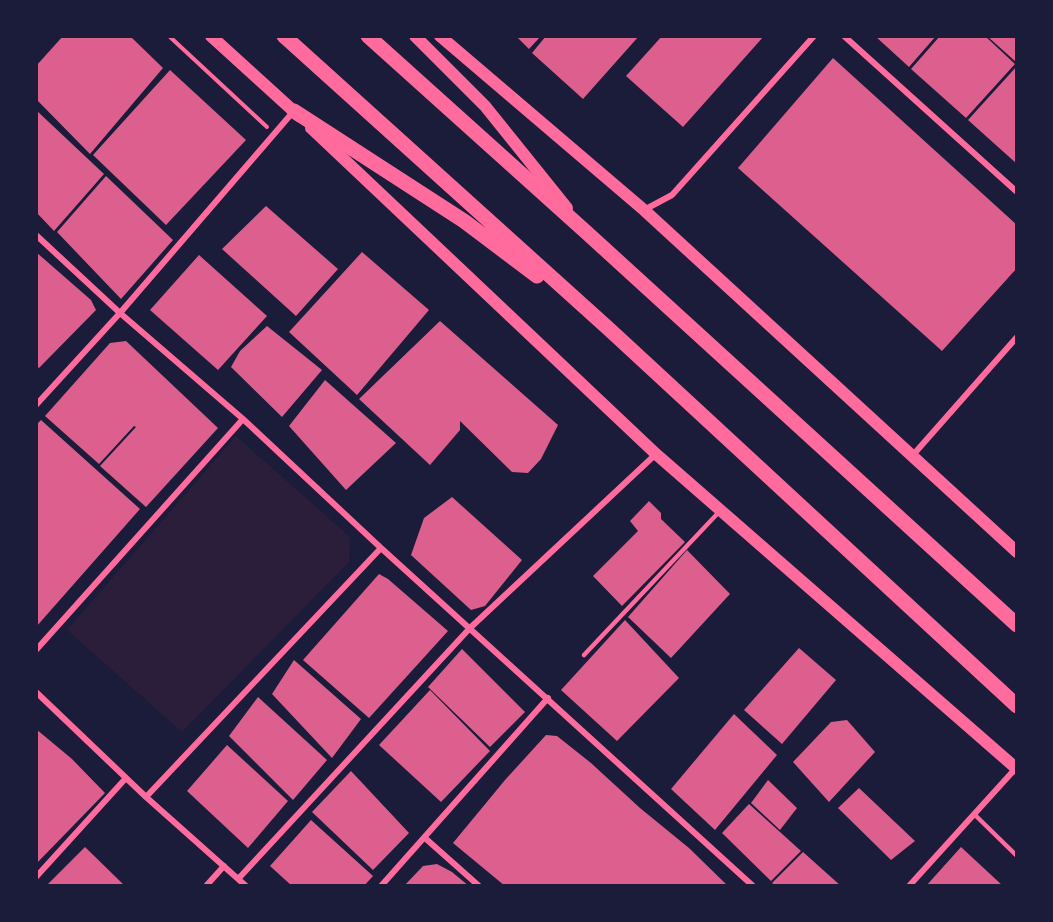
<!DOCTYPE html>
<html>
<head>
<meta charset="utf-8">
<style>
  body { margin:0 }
  #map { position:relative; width:1053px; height:922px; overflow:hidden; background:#1b1b3a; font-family:"Alegreya Sans",sans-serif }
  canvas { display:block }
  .frame { position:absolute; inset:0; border:38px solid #1b1b3a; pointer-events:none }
</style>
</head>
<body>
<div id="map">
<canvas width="1053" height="922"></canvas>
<div class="frame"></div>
</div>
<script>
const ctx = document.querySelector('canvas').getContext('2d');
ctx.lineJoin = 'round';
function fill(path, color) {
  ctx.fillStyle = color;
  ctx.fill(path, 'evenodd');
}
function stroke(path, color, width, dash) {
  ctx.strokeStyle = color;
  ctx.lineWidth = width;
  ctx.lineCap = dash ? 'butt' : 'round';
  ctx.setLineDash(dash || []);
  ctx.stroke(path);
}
const green = new Path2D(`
  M236,436L350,537L349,562L182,732L67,630Z`);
const building = new Path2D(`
  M63,36H130L163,68L90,154L36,99V66Z
  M516,36H541L529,49Z
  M546,36H639L583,99L532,53Z
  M662,36H764L683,127L626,76Z
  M875,36H936L909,67Z
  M940,36H985L1015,64L966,118L911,69Z
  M987,36H1017V61L1016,62Z
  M833,58L1017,225V268L942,351L738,168Z
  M1017,66V164L968,120Z
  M170,70L246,140L166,225L93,155Z
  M36,110L104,174L54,231L36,212Z
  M106,176L173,240L121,299L57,232Z
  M266,206L338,269L296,316L222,249Z
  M36,252L91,300L96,310L39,368L36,366Z
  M362,252L429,310L357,395L289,332Z
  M199,255L267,316L218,370L150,310Z
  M440,321L558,425L541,459L528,473L512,472L460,421V430L430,465L359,399Z
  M267,326L322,370L282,417L231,367L240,351Z
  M126,341L218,428L146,507L100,466L136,427L134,426L99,464L45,416L110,343Z
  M325,380L396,443L346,490L289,426Z
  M41,420L140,509L36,627V425Z
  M452,497L522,560L485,606L471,610L411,555L424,518Z
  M649,501L661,513V519L685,542L622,606L593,576L638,531L630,521Z
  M687,550L730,594L671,658L628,617Z
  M379,574L388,579L448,631L369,718L303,660Z
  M625,620L679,678L617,741L561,690Z
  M799,648L836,680L782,744L744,710Z
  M462,649L525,712L490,747L428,687Z
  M294,660L361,719L332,758L272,694Z
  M430,690L490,751L441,802L379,745Z
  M258,697L327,760L293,800L229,736Z
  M734,714L777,755L715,830L671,789Z
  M847,720L875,752L829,802L793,762L831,722Z
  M36,729L72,759L105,793L36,864Z
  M546,735L557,736L591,763L640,808L689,848L728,886H505L453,843L505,780Z
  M227,745L288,801L248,848L187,791Z
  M351,771L409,833L373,870L312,812Z
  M768,780L797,808L780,830L751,803Z
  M859,788L915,841L891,860L838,808Z
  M749,804L801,851L771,881L722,833Z
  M311,820L373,876L364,886H292L270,866Z
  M85,847L125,886H46Z
  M961,847L1003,886H926Z
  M803,852L841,886H776L772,883Z
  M437,864L452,872L469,886H404L423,866Z`);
const path = new Path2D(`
  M169,36L267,127`);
const service = new Path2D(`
  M584,655L719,512
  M974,814L1017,856`);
const minor = new Path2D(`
  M844,36L1017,192
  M644,210L672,195L814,36
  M36,235L120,313L243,419L381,548L753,886
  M36,405L120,313L293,112
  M913,455L1017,337
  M36,650L243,419
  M36,692L146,797L246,886
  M146,797L381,548
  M425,838L479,886
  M36,877L126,778
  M239,878L470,628L656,454
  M206,886L224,866
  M381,886L548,698
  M909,886L1016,768`);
const secondary = new Path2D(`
  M211,36L299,116
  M415,36L485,106L567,208
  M440,36L644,210L1017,552
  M311,128L656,454L1017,769`);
const trunk = new Path2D(`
  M284,36L610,330L1017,706
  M368,36L586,232L1017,625
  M294,111L464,221L537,276`);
fill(green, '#2a1e3b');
fill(building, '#dd5f8e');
stroke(path, '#ff6b9d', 4);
stroke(service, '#ff6b9d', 4.5);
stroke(minor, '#ff6b9d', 6);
stroke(secondary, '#ff6b9d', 12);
stroke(trunk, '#ff6b9d', 15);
</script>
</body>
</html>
